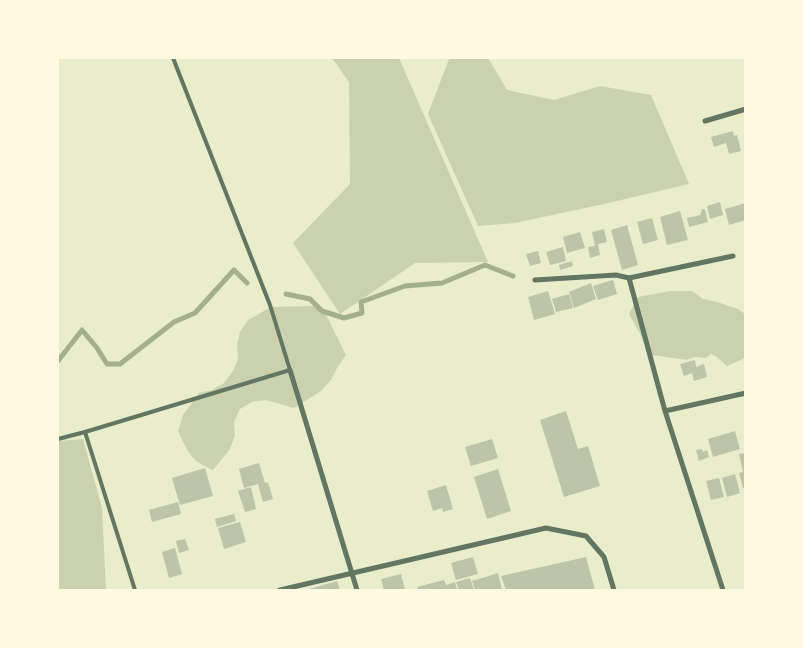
<!DOCTYPE html>
<html>
<head>
<meta charset="utf-8">
<style>
  body { margin:0 }
  #map { position:relative; width:803px; height:648px; overflow:hidden; background:#e9edc9; font-family:Raleway,sans-serif }
  canvas { display:block }
  .frame { position:absolute; inset:0; border:59px solid #fefae0; pointer-events:none }
</style>
</head>
<body>
<div id="map">
<canvas width="803" height="648"></canvas>
<div class="frame"></div>
</div>
<script>
const ctx = document.querySelector('canvas').getContext('2d');
ctx.lineJoin = 'round';
function fill(path, color) {
  ctx.fillStyle = color;
  ctx.fill(path, 'evenodd');
}
function stroke(path, color, width, dash) {
  ctx.strokeStyle = color;
  ctx.lineWidth = width;
  ctx.lineCap = dash ? 'butt' : 'round';
  ctx.setLineDash(dash || []);
  ctx.stroke(path);
}
const green = new Path2D(`
  M332,58H399L488,262L415,263L340,314L293,243L350,184L349,82Z
  M451,58H488L507,90L554,100L600,86L651,95L689,184L604,204L515,223L478,226L428,114L449,59Z
  M670,291H692L703,299L717,302L738,309L745,314V358L727,366L717,357L711,354L706,358L695,357L686,360L680,359L652,355L629,314L638,297Z
  M314,306L325,313L346,355L337,368L331,380L321,391L294,408L266,400L252,402L240,409L234,422L235,435L230,449L213,470C189,460 189,453 178,431L183,415L199,393L212,390L224,383L233,371L238,359L237,345L240,332L248,320L271,307Z
  M83,439L102,508L106,590H58V441Z`);
const stream = new Path2D(`
  M286,294L310,299L322,311L344,318L362,313L361,302L405,286L442,283L485,265L513,276
  M58,361L82,330L97,348L107,364H120L174,322L195,313L234,270L247,283`);
const building = new Path2D(`
  M733,131L734,136L737,135L741,151L729,154L726,143L714,147L711,137Z
  M720,202L723,215L710,219L707,206Z
  M746,203V220L729,225L725,209Z
  M705,209L708,222L689,227L687,218L701,215L700,213L702,212L701,210Z
  M680,211L688,240L667,245L660,217Z
  M652,218L658,240L643,244L637,222Z
  M627,225L638,265L622,270L611,230Z
  M604,229L607,242L598,244L600,255L590,258L588,247L595,246L592,232Z
  M580,232L585,248L567,253L563,237Z
  M563,247L566,261L550,265L546,252Z
  M538,251L541,263L530,266L526,254Z
  M572,261L573,266L560,270L559,265Z
  M613,280L617,294L598,300L593,286Z
  M591,283L596,299L574,308L569,292Z
  M548,291L555,314L534,320L528,297Z
  M569,294L573,308L556,312L552,299Z
  M695,360L696,367L704,364L707,377L694,381L692,373L684,376L680,364Z
  M566,411L578,449L588,446L600,486L564,497L540,420Z
  M735,431L740,449L713,457L708,439Z
  M492,439L498,458L471,466L465,447Z
  M702,449L703,452L707,450L709,457L699,461L696,450Z
  M746,453V487L743,488L739,473L743,472L739,454Z
  M259,463L265,483L268,482L273,499L263,502L258,484L244,488L239,469Z
  M205,468L213,496L180,505L172,478Z
  M498,469L511,511L487,519L474,477Z
  M735,474L740,493L727,497L722,478Z
  M719,478L724,497L711,500L706,481Z
  M446,485L453,509L443,512L442,508L433,511L427,491Z
  M251,487L256,509L245,512L238,491Z
  M178,502L181,514L152,522L149,510Z
  M234,514L236,521L217,527L215,519Z
  M240,522L246,542L224,549L218,528Z
  M185,539L189,550L179,553L176,541Z
  M175,548L182,574L169,578L162,552Z
  M473,557L478,574L456,580L451,563Z
  M586,557L595,590H506L501,576Z
  M498,573L502,590H475L472,581Z
  M401,574L405,590H384L381,579Z
  M470,578L474,590H459L456,582Z
  M444,580L446,585L455,582L457,590H418L417,587Z
  M337,581L340,590H306Z`);
const service = new Path2D(`
  M85,432L135,590
  M58,439L85,432L290,370L270,305L173,58`);
const minor = new Path2D(`
  M705,121L746,109
  M629,278L665,411L723,590
  M535,280L616,275L629,278L733,256
  M290,370L357,590
  M665,411L746,393
  M280,590L546,528L586,536L604,557L614,590`);
fill(green, '#cad2ad');
stroke(stream, '#a3b18a', 5);
fill(building, '#bcc5a7');
stroke(service, '#617663', 4);
stroke(minor, '#617663', 5);
</script>
</body>
</html>
